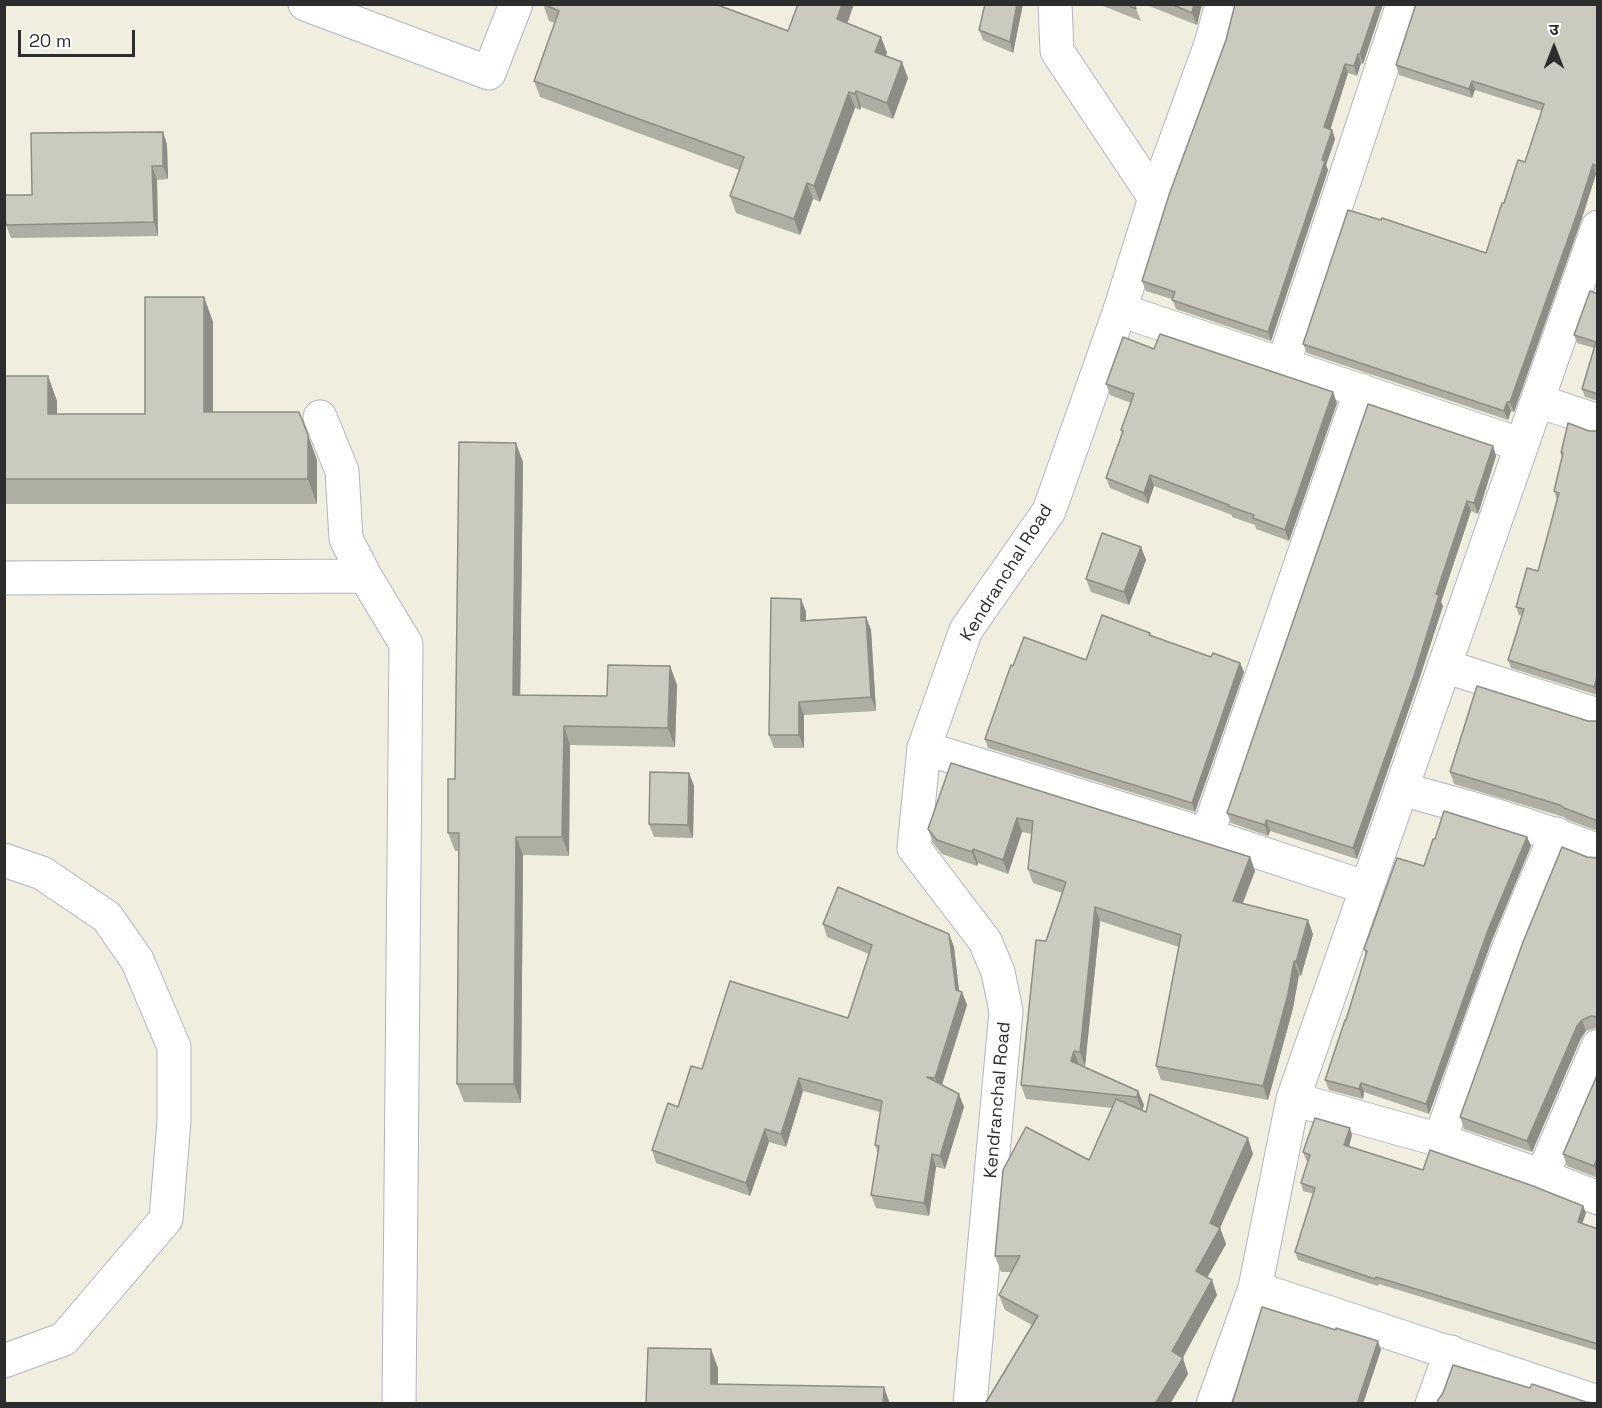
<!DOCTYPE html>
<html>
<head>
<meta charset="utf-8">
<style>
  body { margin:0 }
  #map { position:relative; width:1602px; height:1408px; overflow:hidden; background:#efeedf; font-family:"Space Grotesk","Noto Sans Devanagari",sans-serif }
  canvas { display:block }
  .frame { position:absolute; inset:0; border:6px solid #2d2d2d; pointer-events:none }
  .north { position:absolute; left:1524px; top:18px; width:60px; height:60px; -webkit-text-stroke:4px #fff; paint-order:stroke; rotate:0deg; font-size:16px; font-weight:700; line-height:24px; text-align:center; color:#2d2d2d }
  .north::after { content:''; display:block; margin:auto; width:21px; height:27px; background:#2d2d2d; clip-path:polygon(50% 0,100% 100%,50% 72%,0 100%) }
  .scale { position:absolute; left:18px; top:30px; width:117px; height:27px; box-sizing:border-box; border:3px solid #2d2d2d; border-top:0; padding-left:8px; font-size:18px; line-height:21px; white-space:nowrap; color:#2d2d2d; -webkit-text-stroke:4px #fff; paint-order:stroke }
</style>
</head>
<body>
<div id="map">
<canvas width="1602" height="1408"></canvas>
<div class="frame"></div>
<div class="north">उ</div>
<div class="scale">20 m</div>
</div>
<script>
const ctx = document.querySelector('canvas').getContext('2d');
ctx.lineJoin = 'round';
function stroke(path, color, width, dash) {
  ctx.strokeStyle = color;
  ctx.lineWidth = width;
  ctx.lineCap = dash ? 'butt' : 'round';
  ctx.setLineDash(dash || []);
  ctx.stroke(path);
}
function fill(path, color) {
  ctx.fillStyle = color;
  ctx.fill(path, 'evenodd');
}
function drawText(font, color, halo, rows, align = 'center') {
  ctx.font = font + ' "Space Grotesk",sans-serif';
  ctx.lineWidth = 4.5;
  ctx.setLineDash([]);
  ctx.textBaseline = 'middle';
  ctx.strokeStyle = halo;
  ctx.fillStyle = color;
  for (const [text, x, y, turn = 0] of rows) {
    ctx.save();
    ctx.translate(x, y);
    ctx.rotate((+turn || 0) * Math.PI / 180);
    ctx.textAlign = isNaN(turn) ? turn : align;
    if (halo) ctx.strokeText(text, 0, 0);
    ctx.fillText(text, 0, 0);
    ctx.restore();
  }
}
const street = new Path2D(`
  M305,4L489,73L516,4
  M1155,198L1211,44L1222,4
  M1120,310L1522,445
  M1283,365L1403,4
  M1538,401L1598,421
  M320,417L342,471L346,539L365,576L406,644L399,1404
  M4,578L365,576
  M1444,666L1598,715
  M924,748L1207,835L1367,888
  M1401,789C1468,807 1534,825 1598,851
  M1207,835L1361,390
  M4,860L42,873L107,917L137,960L174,1047V1121L166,1219L64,1339L4,1361
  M1293,1099L1440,1140L1542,1176L1598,1198
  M1440,1140C1476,1037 1511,933 1557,834
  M1542,1176L1598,1046
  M1255,1288L1598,1402
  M1213,1404L1255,1288L1293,1099L1598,227
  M1432,1404L1451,1352`);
const secondary = new Path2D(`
  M970,1404L1006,1011L998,972L985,941L914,848L924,748L966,630L1049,511L1120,310L1155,198L1057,51L1055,4`);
const wall = new Path2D(`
  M543,4L788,31L847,23L881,37L887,53L885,56L908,78L893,119L861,107L860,110L855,108L820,202L813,199L800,235L736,213L730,196L739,170L540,97L534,81L555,23L549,21Z
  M985,4H1023L1013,53L983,40L979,30Z
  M1098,4H1134L1141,21Z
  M1144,4H1202L1197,25Z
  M1235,4H1383L1363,64L1361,63L1357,76L1348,73L1330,129L1332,130L1335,139L1326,165L1328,170L1271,341L1176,309L1172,299L1146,291L1142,281L1226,40Z
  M1598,4V174H1596L1582,218L1514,412L1511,411L1508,420L1307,353L1303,344L1486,253L1504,203L1525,162L1542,111L1475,90L1472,98L1399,75L1396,65Z
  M163,132L167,145L168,179L157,180L158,236L11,238L6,225L32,195Z
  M1598,294V401L1585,397L1582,389L1594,348L1577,343L1574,335Z
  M204,297L213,322V412L317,460V504H4V376H48L57,401V414H145Z
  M1154,349L1337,403L1289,541L1256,529L1255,525L1232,517V515L1154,486L1148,504L1110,488L1106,478L1122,434L1121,430L1131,403L1110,395L1106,384Z
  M1589,431H1598V692L1597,695L1511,668L1508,660L1522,616L1519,615L1516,607L1538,571L1557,500L1554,491L1562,457L1561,453Z
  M1493,446L1496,456L1478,514L1471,511L1441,602L1443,606L1417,686L1357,859L1270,831L1268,836L1231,823L1227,813Z
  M523,462L520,695L607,696L670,666L677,685L675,747L570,745L569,856L523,855L521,1103L464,1102L457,1084L459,851H455L448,833L455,779Z
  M1141,547L1146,560L1129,605L1091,592L1086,579Z
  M801,599L806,612V620L866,617L871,630L876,711L804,715V748H774L769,735Z
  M1150,633L1151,636L1211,657L1240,663L1244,672L1195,812L988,748L985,739L1013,666L1086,660Z
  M1588,721H1598V831L1568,820L1564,817L1454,784L1450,772Z
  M951,763L1250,857L1255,871L1243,903L1313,934L1301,976L1299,975L1293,1008L1268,1100L1161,1080L1156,1066L1179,947L1100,921L1085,1066H1082L1138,1091L1144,1105L1142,1110L1253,1154L1220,1228L1226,1244L1207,1277L1217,1295L1182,1358L1188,1374L1170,1404H985L1032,1325L1005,1310L999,1295L1012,1272H1001L995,1256L1089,1160L1112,1108L1026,1099L1021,1085L1046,941L1062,893L1033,883L1028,869L1032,834L1022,832L1008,874L978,863L977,866L942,854L933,843L928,829Z
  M689,773L694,786L693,838L654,837L649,824Z
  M1527,837L1531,846L1492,940L1429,1114L1364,1092L1363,1099L1329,1090L1325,1080L1346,1020L1366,955L1364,949L1424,866Z
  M1587,857L1598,858V1028H1595L1586,1031L1581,1038L1532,1152L1464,1129L1460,1117Z
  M823,924L949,934L954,947L959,991L962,992L967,1005L942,1085L964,1107L945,1169L936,1167L929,1216L876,1208L871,1195L878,1153L875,1145L880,1112L803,1091L786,1147L769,1142L750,1196L656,1163L652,1150L702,1069L848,1018L869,954L827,937Z
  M1598,1073V1178L1567,1166L1563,1154Z
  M1352,1135L1349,1146L1423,1170L1583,1206L1586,1213L1582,1224L1598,1229V1351L1379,1284L1378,1286L1298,1260L1295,1252L1314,1194L1303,1191L1301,1183L1308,1161L1306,1160L1303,1152Z`);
const shadedWall = new Path2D(`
  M842,4H854L843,36L837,19Z
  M1017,4H1023L1013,53L1010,42Z
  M1194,4H1202L1197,25L1192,13Z
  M1377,4H1383L1363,64L1360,54Z
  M881,37L887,53L881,68L875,52Z
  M1358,54L1361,63L1357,76L1354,66Z
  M902,62L908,78L893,119L887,103Z
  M1345,64L1348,73L1328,137L1324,127Z
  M1472,81L1475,90L1472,98L1469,89Z
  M856,91L861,107L860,110L855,94Z
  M849,92L855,108L820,202L814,186Z
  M1332,130L1335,139L1326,165L1328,170L1271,341L1268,332Z
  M163,132L167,145L168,179L163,166Z
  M1593,164L1596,174L1582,218L1514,412L1510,402Z
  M152,166L157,180L158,236L154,222Z
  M807,183L813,199L800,235L794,219Z
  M204,297L213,322V437L204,412Z
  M48,376L57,401V439L48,414Z
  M1333,392L1337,403L1289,541L1285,530Z
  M1507,402L1511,411L1508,420L1504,411Z
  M308,435L317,460V504L308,479Z
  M516,443L523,462L520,713L513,695Z
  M1493,446L1496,456L1478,514L1474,503Z
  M1150,475L1154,486L1148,504L1144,493Z
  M1467,501L1471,511L1441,602L1443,606L1417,686L1357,859L1353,848Z
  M1141,547L1146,560L1129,605L1124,592Z
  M801,599L806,612V634L801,621Z
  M866,617L871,630L876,711L871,697Z
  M1240,663L1244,672L1195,812L1192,803Z
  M670,666L677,685L675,747L668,728Z
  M1598,674V692L1597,695L1594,687Z
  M799,702L804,715V748L799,735Z
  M564,726L570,745L569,856L562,837Z
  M689,773L694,786L693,838L688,825Z
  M1017,818L1022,832L1008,874L1003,860Z
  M1266,820L1270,831L1268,836L1265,825Z
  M516,837L523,855L521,1103L514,1084Z
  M1527,837L1531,846L1492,940L1429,1114L1426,1104L1488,930Z
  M973,849L978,863L977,866L972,852Z
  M1250,857L1255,871L1238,915L1233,901Z
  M1095,907L1100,921L1085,1066L1080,1052Z
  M1308,920L1313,934L1301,976L1296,962Z
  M949,934L954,947L960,999L962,992L967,1005L940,1091L935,1078L956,990Z
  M1294,961L1299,975L1293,1008L1268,1100L1263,1086Z
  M1582,1020L1586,1031L1581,1038L1532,1152L1527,1141L1577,1026Z
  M1074,1051L1079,1065L1071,1061Z
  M799,1078L803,1091L786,1147L781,1134Z
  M1361,1083L1364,1092L1363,1099L1359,1089Z
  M1138,1091L1144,1105L1142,1111L1137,1097Z
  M959,1094L964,1107L945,1169L940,1156Z
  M1350,1128L1352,1135L1347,1153L1344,1145Z
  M765,1129L769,1142L750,1196L746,1183Z
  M1248,1138L1253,1154L1219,1230L1220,1228L1226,1244L1202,1287L1196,1271L1210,1223Z
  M932,1154L936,1167L929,1216L924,1203Z
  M1596,1161L1598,1165V1175L1594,1166Z
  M1583,1206L1586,1213L1580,1229L1578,1222Z
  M1212,1280L1217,1295L1180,1363L1183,1358L1188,1374L1170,1404H1155L1172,1351Z
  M1378,1341L1381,1350L1363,1404H1357Z
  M711,1349L718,1368V1403L711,1384Z
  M884,1387L890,1404H883Z`);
const building = new Path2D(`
  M715,4L788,31L798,4H842L837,19L881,37L875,52L902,62L887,103L856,91L855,94L849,92L814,186L807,183L794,219L730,196L744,157L534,81L559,11L543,4Z
  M985,4H1017L1010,42L979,30Z
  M1125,4H1134L1136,9Z
  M1171,4H1194L1192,13Z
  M1235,4H1377L1360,54H1358L1354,66L1345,64L1324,127L1332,130L1322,160L1325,161L1268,332L1172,300L1175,292L1142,281L1169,195L1226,40Z
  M1416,4H1598V162L1596,166L1593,164L1579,208L1510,402H1507L1504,411L1303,344L1348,210L1381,220L1382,218L1486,253L1502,203H1504L1518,160L1525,162L1544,104L1472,81L1469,89L1396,65Z
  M163,132V166H152L154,222L6,225L4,210V195H32L31,133Z
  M1590,291L1598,294V394L1582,389L1596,342L1574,335Z
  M145,297H204V412H299L308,435V479H4V376H48V414H145Z
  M1160,334L1333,392L1285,530L1253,518L1254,515L1228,506L1229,505L1150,475L1144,493L1106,478L1123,431L1121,430L1134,394L1106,384L1123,337L1154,349Z
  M1368,404L1493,446L1474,503L1467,501L1436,594L1439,595L1414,676L1353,848L1266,820L1265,825L1227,813Z
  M1568,423L1589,431H1598V674L1594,687L1508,660L1524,609L1516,607L1527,568L1538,571L1559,493L1554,491L1563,453H1561Z
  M459,442L516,443L513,695L607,696L608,665L670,666L668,728L564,726L562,837H516L514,1084H457L459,833H448V779H455Z
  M1102,533L1141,547L1124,592L1086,579Z
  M771,598L801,599V621L866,617L871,697L799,702V735H769Z
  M1102,615L1150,633L1149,635L1211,657L1213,653L1240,663L1192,803L985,739L1011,665L1013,666L1024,637L1086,660Z
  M1477,686L1588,721H1598V821L1564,808L1560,805L1450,772Z
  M951,763L1250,857L1233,901L1308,920L1296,962L1294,961L1288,994L1263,1086L1156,1066L1181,935L1095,907L1080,1052L1074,1051L1071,1061L1138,1091L1137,1097L1021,1085L1036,940L1046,941L1066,882L1028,869L1033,821L1017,818L1003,860L973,849L972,852L937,840L928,829Z
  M650,772L689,773L688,825L649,824Z
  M1444,811L1527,837L1488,930L1426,1104L1361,1083L1359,1089L1325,1080L1345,1020H1346L1367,951L1364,949L1397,858L1424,866L1433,839H1435Z
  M1562,847L1587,857L1598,858V1017L1591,1016L1582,1020L1577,1026L1527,1141L1460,1117L1523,942Z
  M838,887L949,934L956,990L962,992L935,1078L927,1077L959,1094L940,1156L932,1154L924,1203L871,1195L879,1146L875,1145L882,1101L799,1078L781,1134L765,1129L746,1183L652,1150L668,1103L678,1107L691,1066L702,1069L730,981L848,1018L872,945L823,924Z
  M1598,1073V1162L1596,1161L1594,1166L1563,1154Z
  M1150,1094L1248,1138L1210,1223L1220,1228L1196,1271L1212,1280L1172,1351L1183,1358L1155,1404H985L1038,1316L999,1295L1020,1256H995L1003,1170L1026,1127L1089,1160L1116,1099L1146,1112Z
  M1315,1118L1350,1128L1344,1145L1423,1170L1430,1150L1533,1186L1583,1206L1578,1222L1598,1229V1344L1376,1277L1375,1279L1295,1252L1315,1188L1301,1183L1310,1155L1303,1152Z
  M1262,1307L1336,1330V1328L1378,1341L1357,1404H1232Z
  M648,1348L711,1349V1384L884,1387L883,1404H646Z
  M1453,1365L1530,1388L1532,1384L1586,1402L1595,1403L1598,1401V1404H1437L1438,1400L1443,1393Z`);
const streetNames = [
  ["Kendranchal Road",1007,573,-58],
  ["Kendranchal Road",998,1100,-85]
];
stroke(street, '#b5b3c1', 35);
stroke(secondary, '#b5b3c1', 35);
stroke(street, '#fff', 33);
stroke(secondary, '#fff', 33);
fill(wall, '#afaea3');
fill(shadedWall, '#8e8d85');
fill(building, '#cbcabe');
stroke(building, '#8e8d85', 1.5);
drawText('18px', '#2d2d2d', '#fff', streetNames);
</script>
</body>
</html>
